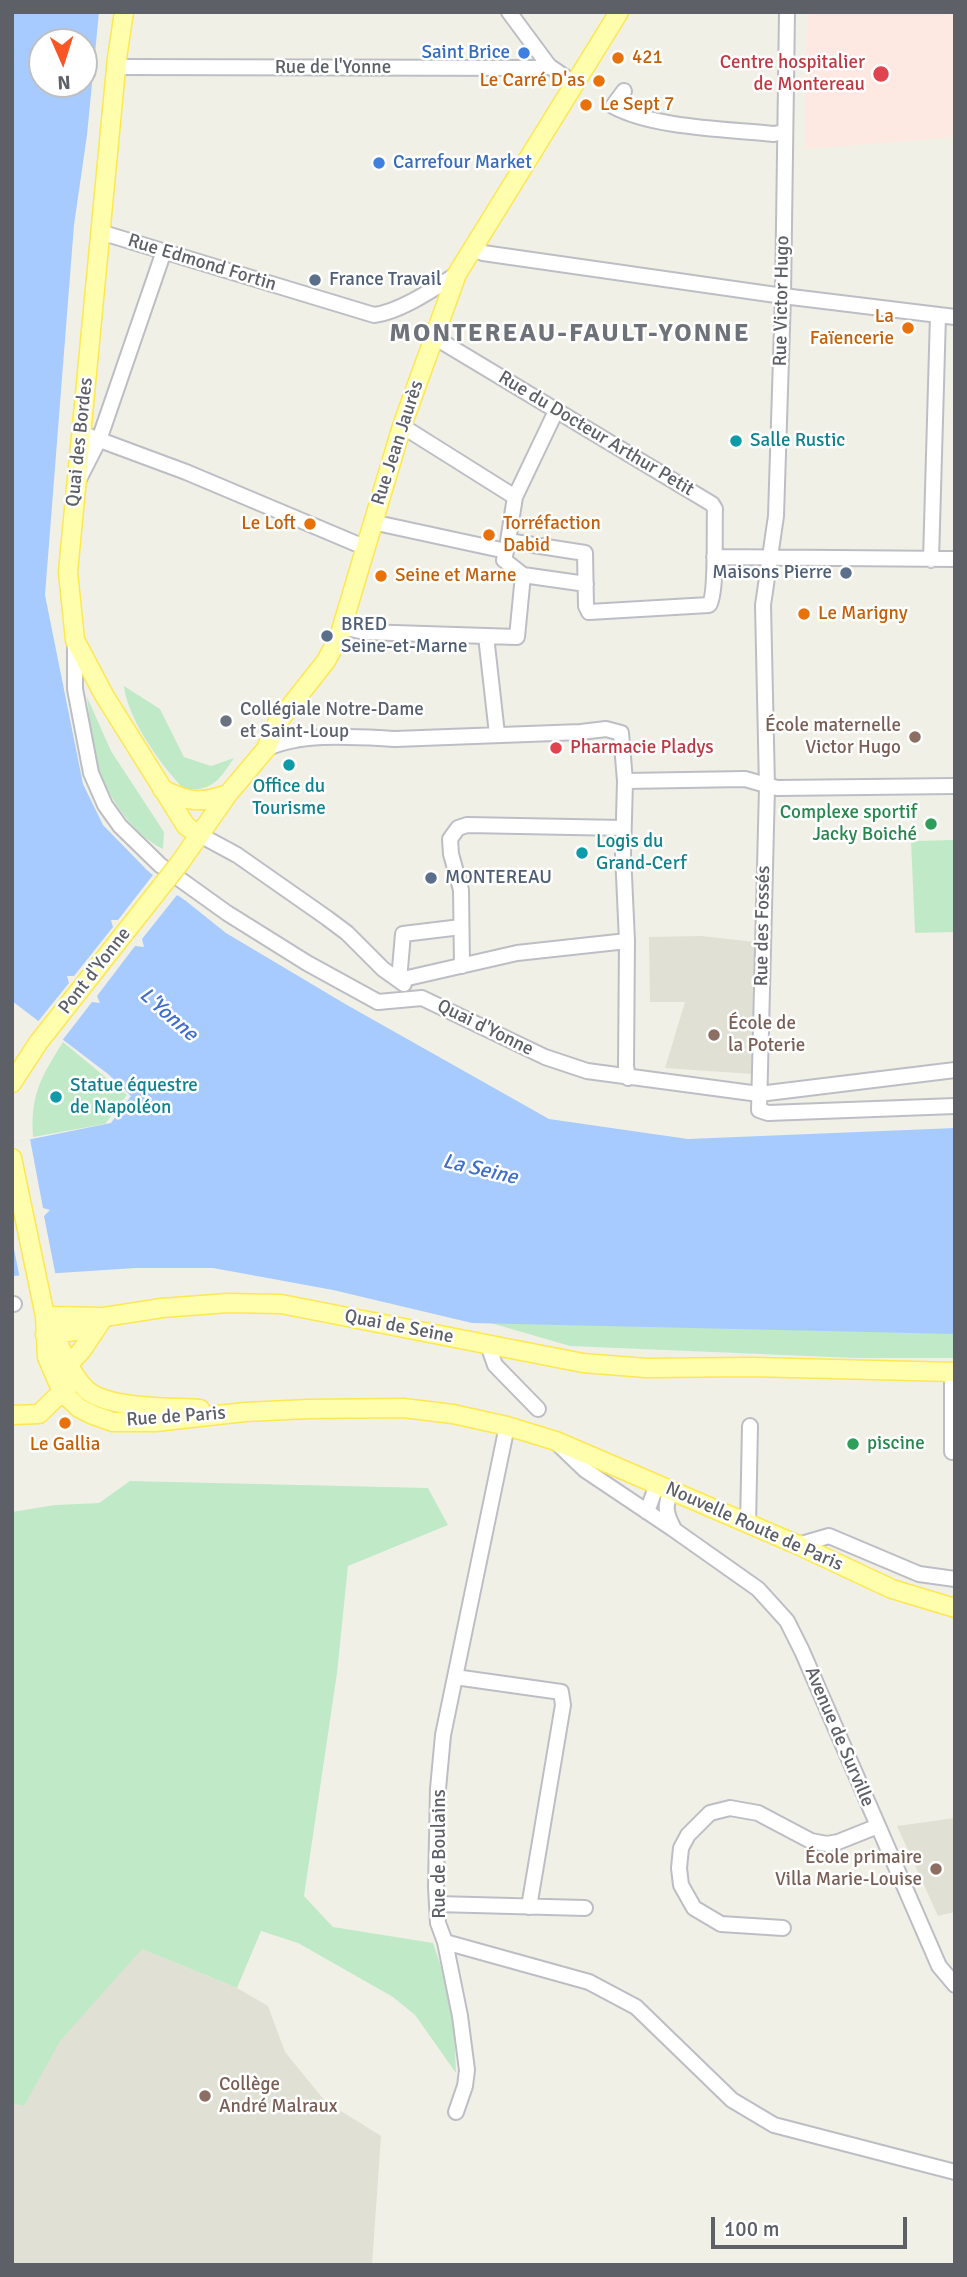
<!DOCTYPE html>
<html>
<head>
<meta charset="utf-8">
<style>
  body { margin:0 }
  #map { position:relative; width:967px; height:2277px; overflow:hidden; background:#f1f0e6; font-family:Signika,sans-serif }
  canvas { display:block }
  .frame { position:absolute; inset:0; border:14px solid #5d6067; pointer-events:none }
  .north { position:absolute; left:28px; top:28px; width:70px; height:70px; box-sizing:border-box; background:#fff; border:2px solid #bebfc2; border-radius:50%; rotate:177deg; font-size:19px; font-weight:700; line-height:28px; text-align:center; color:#5d6067 }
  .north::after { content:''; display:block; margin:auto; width:24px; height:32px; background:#f85625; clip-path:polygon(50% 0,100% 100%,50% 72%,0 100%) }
  .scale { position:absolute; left:711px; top:2217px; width:196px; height:32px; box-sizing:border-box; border:4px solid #5d6067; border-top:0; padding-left:9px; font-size:21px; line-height:24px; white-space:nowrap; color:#5d6067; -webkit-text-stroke:5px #fff; paint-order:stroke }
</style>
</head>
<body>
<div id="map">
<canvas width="967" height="2277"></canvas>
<div class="frame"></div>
<div class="north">N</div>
<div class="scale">100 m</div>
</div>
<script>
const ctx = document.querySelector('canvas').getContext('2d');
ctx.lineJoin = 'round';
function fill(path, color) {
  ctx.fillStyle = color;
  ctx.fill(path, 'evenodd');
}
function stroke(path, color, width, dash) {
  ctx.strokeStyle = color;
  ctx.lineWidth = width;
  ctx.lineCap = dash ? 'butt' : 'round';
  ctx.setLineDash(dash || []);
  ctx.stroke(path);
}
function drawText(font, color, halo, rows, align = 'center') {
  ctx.font = font + ' Signika,sans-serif';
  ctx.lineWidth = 5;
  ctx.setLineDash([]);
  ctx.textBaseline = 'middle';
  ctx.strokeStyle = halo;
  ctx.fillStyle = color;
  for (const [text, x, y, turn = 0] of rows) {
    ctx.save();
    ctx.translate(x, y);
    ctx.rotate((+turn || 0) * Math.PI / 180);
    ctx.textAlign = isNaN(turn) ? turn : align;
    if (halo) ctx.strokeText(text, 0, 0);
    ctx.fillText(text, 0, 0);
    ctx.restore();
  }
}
const education = new Path2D(`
  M701,936L755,942L753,1074L665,1068L685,1002H650L649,937Z
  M955,1818V1912L938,1916L897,1826Z
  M12,1895L237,1988L268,2006L285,2052L325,2101L381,2136L372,2265H12Z`);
const medical = new Path2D(`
  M807,12H955V137L805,149Z`);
const green = new Path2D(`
  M124,686L160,709L184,757L211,766L234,758C219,780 214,790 185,790C162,767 127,718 124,686Z
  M87,697L111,751L164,832L163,849C134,835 111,801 99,771C91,751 90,719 87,697Z
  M955,840V932L915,933L911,841Z
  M63,1042L127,1095L105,1124L33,1137C30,1095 41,1077 63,1042Z
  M477,1319L955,1330V1358H855L570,1346Z
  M130,1481L428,1488L448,1525L348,1566L337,1673L304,1896L333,1927L433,1943L453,2002L456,2073L415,2015L393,1997L298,1943L261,1931L237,1988L142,1949L60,2041L24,2106L12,2103V1512L55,1505L99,1503Z`);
const water = new Path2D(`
  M12,12H99L87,135L74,225L45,595L83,784L103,825L146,869L226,933L347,1005L549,1119L688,1139L955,1128V1334L472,1323L333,1290L213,1268H136L12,1276V1143L111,1123L131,1096L108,1074L12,1001ZM42,42H84V84H42Z`);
const pier = new Path2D(`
  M148,866L187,897L185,900L177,895L142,939L144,947L135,946L97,996L100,1003L92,1002L61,1042L36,1024L69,983L67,976H74L113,927L111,920H118L153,875L146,869Z
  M30,1139L43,1208L50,1210L44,1216L56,1277L20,1279L12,1239V1143Z`);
const minor = new Path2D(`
  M509,12L549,66L575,84
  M787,12L783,296L776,516L763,605L767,787L759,1110L768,1113L955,1106
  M117,67L542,68L549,66
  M624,91L613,106C653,128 727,129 774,134L784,132
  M100,232L374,315C400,312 435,288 457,274
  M474,249L483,253L783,296L955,317
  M434,337L712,504L715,509C714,527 717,595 709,605L589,612L586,606L585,553L508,541L515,497L556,411
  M402,426L515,497
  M81,433L186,472L364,547
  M79,479L99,440L164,251
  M372,522L506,551L504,560L523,575
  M714,557L955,559
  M931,560L938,315
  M523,575L586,584
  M342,627L364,632L517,637L523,575
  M486,636L497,734
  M75,641V689L91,773L105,805L120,826L160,865L227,913L307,963L378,1002L422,998L545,1057L587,1071L759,1094L955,1070
  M266,749C302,732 355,737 395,739L581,732L606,729L621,733L625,781L623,854L627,941L626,1066L628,1078
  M625,781L745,779L777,788L955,786
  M200,835L237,855L327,918L347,933L383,969L404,984
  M461,927L403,934L399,980L517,953L627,941
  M462,966L461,890L451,854L450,839L458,828L467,825L623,828
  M12,1304H14
  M488,1345L495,1365L538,1409
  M952,1431V1383
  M955,1432L952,1431V1452H955
  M559,1445L585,1470L673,1529L758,1589L787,1621L802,1651L939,1966L955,1985
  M671,1490C665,1506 665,1512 673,1527
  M647,1512L657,1484
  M748,1525L750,1426
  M798,1545L829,1536L919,1574L955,1579
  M455,1677L561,1692L563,1705L529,1907
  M437,1904L585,1908
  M783,1928L721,1924L694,1908L681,1885L679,1868L681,1848L688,1835L710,1813L730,1808L758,1813L811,1841L827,1844L838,1842L878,1826
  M445,1942L589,1982L636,2007L732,2100L774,2125L955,2172
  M456,2112L465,2086L467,2070L460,2016L445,1942L438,1923L436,1887L438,1789L443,1735L507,1426`);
const major = new Path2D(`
  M124,12L117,58L68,572L75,640L104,695L186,826L200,835
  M162,789C188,802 200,804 228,794
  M179,864L228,794L266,749L277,723L326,661L339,637L402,426L457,274L619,12
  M12,1083L38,1043
  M12,1158L45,1316L47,1357L62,1392L79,1408L93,1415L113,1422H155L245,1412L309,1409L403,1408L453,1414L507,1426L556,1441L798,1545L892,1589L955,1608
  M45,1316L104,1317L162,1308L228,1303L281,1304L583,1363L646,1368L752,1367L955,1372
  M47,1321C60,1343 69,1375 88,1391C111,1409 171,1407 200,1409
  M45,1335L96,1328
  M69,1364L82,1350L104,1317
  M12,1415L39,1414L70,1384`);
const majorBridge = new Path2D(`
  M38,1043L179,864`);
const markers = [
  [524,53,7,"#3f7fe0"],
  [618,58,7,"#e8710a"],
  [881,74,9,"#e0444e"],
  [599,81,7,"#e8710a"],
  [586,105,7,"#e8710a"],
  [379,163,7,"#3f7fe0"],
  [315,280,7,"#5c6f8a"],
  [908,328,7,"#e8710a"],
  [736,441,7,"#0f9aa8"],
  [310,524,7,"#e8710a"],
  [489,535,7,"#e8710a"],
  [846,573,7,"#5c6f8a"],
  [381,576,7,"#e8710a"],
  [804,614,7,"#e8710a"],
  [327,636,7,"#5c6f8a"],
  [226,721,7,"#6b7280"],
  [915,737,7,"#8d6e63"],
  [556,748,7,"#e0444e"],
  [289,765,7,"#0f9aa8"],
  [931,824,7,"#2e9e5b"],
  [582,853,7,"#0f9aa8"],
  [431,878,7,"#5c6f8a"],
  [714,1035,7,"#8d6e63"],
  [56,1097,7,"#0f9aa8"],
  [65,1423,7,"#e8710a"],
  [853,1444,7,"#2e9e5b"],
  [936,1869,7,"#8d6e63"],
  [205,2096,7,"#8d6e63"]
];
const shopNames = [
  ["Saint Brice",510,53],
  ["Carrefour Market",393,163,"left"]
];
const foodNames = [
  ["421",632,58],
  ["Le Carré D'as",585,81,"right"],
  ["Le Sept 7",600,105],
  ["La",894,317,"right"],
  ["Faïencerie",894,339,"right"],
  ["Le Loft",296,524,"right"],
  ["Torréfaction",503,524],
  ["Dabid",503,546],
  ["Seine et Marne",395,576],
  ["Le Marigny",818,614],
  ["Le Gallia",65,1445,"center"]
];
const healthNames = [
  ["Centre hospitalier",865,63],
  ["de Montereau",865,85],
  ["Pharmacie Pladys",570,748,"left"]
];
const streetNames = [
  ["Rue de l'Yonne",333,68],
  ["Rue Edmond Fortin",202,263,17],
  ["Rue Victor Hugo",782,301,-89],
  ["Rue du Docteur Arthur Petit",596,434,31],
  ["Quai des Bordes",80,442,-84],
  ["Rue Jean Jaurès",398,443,-72],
  ["Rue des Fossés",763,926,-89],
  ["Pont d'Yonne",95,971,-52],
  ["Quai d'Yonne",485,1028,26],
  ["Quai de Seine",399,1327,11],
  ["Rue de Paris",176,1417,-4],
  ["Nouvelle Route de Paris",754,1527,24],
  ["Avenue de Surville",839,1737,67],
  ["Rue de Boulains",440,1854,-90]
];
const serviceNames = [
  ["France Travail",329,280],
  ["Maisons Pierre",832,573,"right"],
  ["BRED",341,625],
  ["Seine-et-Marne",341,647],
  ["MONTEREAU",445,878]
];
const cultureNames = [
  ["Salle Rustic",750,441],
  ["Office du",289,787,"center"],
  ["Tourisme",289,809,"center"],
  ["Logis du",596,842],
  ["Grand-Cerf",596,864],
  ["Statue équestre",70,1086],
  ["de Napoléon",70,1108]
];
const worshipNames = [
  ["Collégiale Notre-Dame",240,710],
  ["et Saint-Loup",240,732]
];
const educationNames = [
  ["École maternelle",901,726],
  ["Victor Hugo",901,748],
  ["École de",728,1024,"left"],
  ["la Poterie",728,1046,"left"],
  ["École primaire",922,1858],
  ["Villa Marie-Louise",922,1880],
  ["Collège",219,2085,"left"],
  ["André Malraux",219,2107,"left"]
];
const leisureNames = [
  ["Complexe sportif",917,813],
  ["Jacky Boiché",917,835],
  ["piscine",867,1444,"left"]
];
const waterNames = [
  ["L'Yonne",168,1015,41],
  ["La Seine",480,1170,13]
];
const districtNames = [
  ["MONTEREAU-FAULT-YONNE",570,334]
];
fill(education, '#e1e0d4');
fill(medical, '#fee9e2');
fill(green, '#c0eac7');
fill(water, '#a7cbff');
fill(pier, '#f1f0e6');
stroke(minor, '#bdbec5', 18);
stroke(major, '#fde752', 21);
stroke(minor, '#fff', 14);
stroke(major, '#fffeac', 18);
stroke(majorBridge, '#fde752', 21, []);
stroke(majorBridge, '#fffeac', 18);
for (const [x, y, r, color] of markers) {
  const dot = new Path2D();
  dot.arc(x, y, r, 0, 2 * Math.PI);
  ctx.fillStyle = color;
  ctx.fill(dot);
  stroke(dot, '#fff', 2.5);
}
drawText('19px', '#366cbe', '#fff', shopNames, 'right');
drawText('19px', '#c56008', '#fff', foodNames, 'left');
drawText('19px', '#be3a42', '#fff', healthNames, 'right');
drawText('19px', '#5d6067', '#fff', streetNames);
drawText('19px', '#4e5e75', '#fff', serviceNames, 'left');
drawText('19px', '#0d838f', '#fff', cultureNames, 'left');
drawText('19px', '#5b616d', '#fff', worshipNames, 'left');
drawText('19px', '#785e54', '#fff', educationNames, 'right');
drawText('19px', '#27864d', '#fff', leisureNames, 'right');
drawText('italic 21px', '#3e6ece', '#fff', waterNames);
ctx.letterSpacing = '2px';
drawText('bold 26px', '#6e7279', '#fff', districtNames);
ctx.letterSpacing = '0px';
</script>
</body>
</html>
